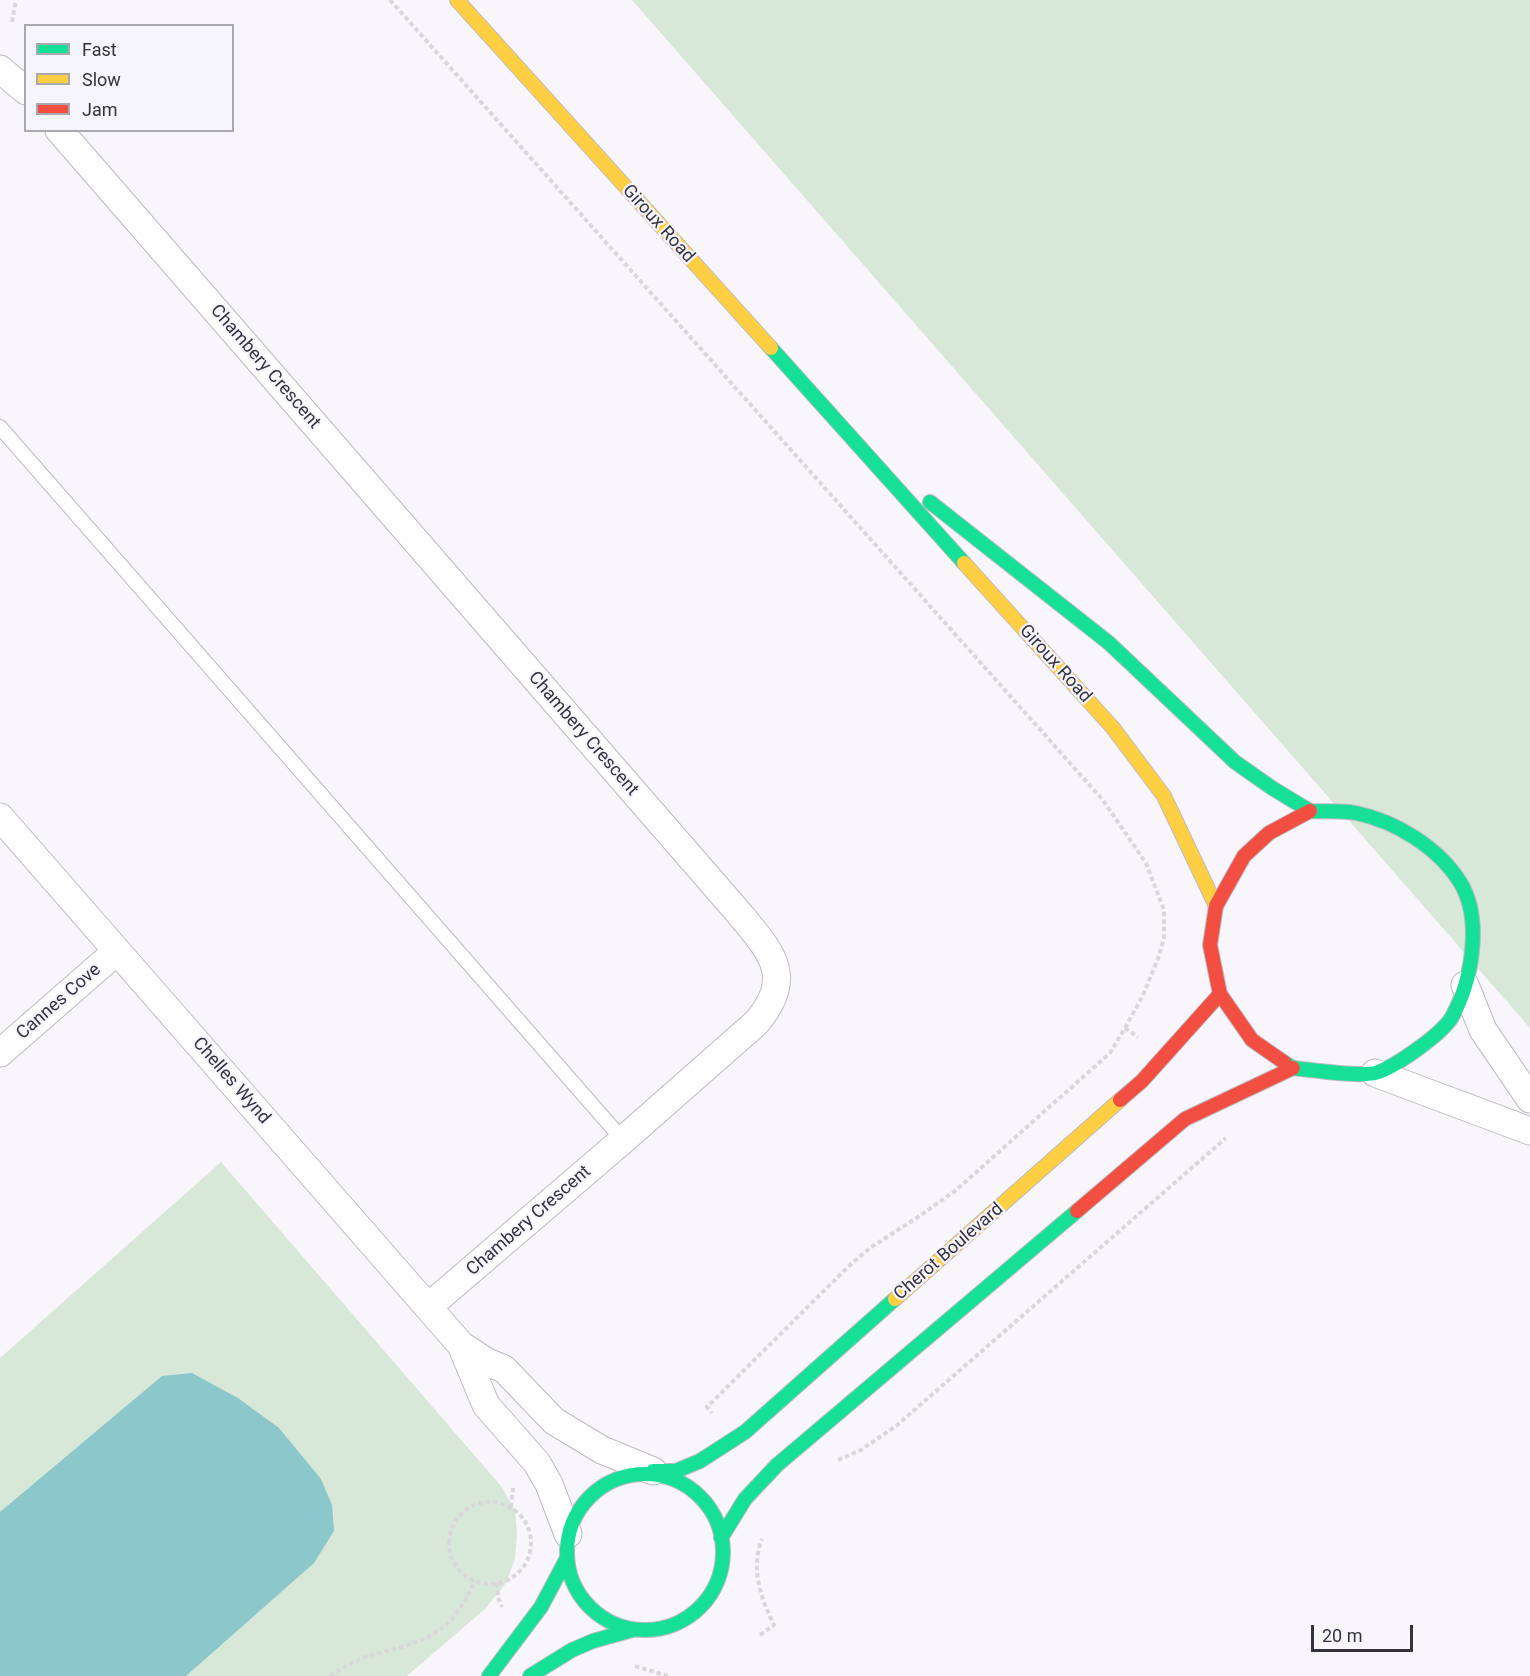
<!DOCTYPE html>
<html>
<head>
<meta charset="utf-8">
<style>
  body { margin:0 }
  #map { position:relative; width:1530px; height:1676px; overflow:hidden; background:#f8f6fb; font-family:Roboto,sans-serif }
  canvas { display:block }
  .legend { position:absolute; left:24px; top:24px; width:210px; height:108px; box-sizing:border-box; background:#f7f5fc; border:2px solid #a9a7b0; margin:0; padding:8px 10px; list-style:none; font-size:18px; color:#35323f }
  .legend li { display:flex; align-items:center; gap:12px; height:30px }
  .legend b { width:30px; border:2px solid #a9a7b0 }
  .scale { position:absolute; left:1311px; top:1625px; width:102px; height:27px; box-sizing:border-box; border:3px solid #35323f; border-top:0; padding-left:8px; font-size:18px; line-height:21px; white-space:nowrap; color:#35323f; -webkit-text-stroke:4px #f7f5fc; paint-order:stroke }
</style>
</head>
<body>
<div id="map">
<canvas width="1530" height="1676"></canvas>
<ul class="legend">
<li><b style="height:8px;background:#16e098"></b>Fast</li>
<li><b style="height:8px;background:#ffcf43"></b>Slow</li>
<li><b style="height:8px;background:#f24e42"></b>Jam</li>
</ul>
<div class="scale">20 m</div>
</div>
<script>
const ctx = document.querySelector('canvas').getContext('2d');
ctx.lineJoin = 'round';
function fill(path, color) {
  ctx.fillStyle = color;
  ctx.fill(path, 'evenodd');
}
function stroke(path, color, width, dash) {
  ctx.strokeStyle = color;
  ctx.lineWidth = width;
  ctx.lineCap = dash ? 'butt' : 'round';
  ctx.setLineDash(dash || []);
  ctx.stroke(path);
}
function drawText(font, color, halo, rows, align = 'center') {
  ctx.font = font + ' Roboto,sans-serif';
  ctx.lineWidth = 4.5;
  ctx.setLineDash([]);
  ctx.textBaseline = 'middle';
  ctx.strokeStyle = halo;
  ctx.fillStyle = color;
  for (const [text, x, y, turn = 0] of rows) {
    ctx.save();
    ctx.translate(x, y);
    ctx.rotate((+turn || 0) * Math.PI / 180);
    ctx.textAlign = isNaN(turn) ? turn : align;
    if (halo) ctx.strokeText(text, 0, 0);
    ctx.fillText(text, 0, 0);
    ctx.restore();
  }
}
const green = new Path2D(`
  M632,0H1530V1028Z
  M221,1162L501,1486L515,1510L517,1534L515,1559L506,1583L485,1609L407,1676H0V1358Z`);
const water = new Path2D(`
  M192,1373L238,1398L279,1428L321,1479L332,1505L334,1531L314,1563L186,1676H0V1512L162,1376Z`);
const path = new Path2D(`
  M390,0L1102,799L1146,863L1164,910V937L1159,956L1143,995L1125,1028L1110,1053L1101,1061L955,1191L918,1217L870,1248L851,1264L707,1407L712,1413
  M12,22L16,0
  M1125,1028L1138,1037
  M838,1460L861,1450L896,1426L1226,1138
  M449 1543a41 41 0 1 1 82 0a41 41 0 1 1-82 0Z
  M511,1507L513,1488
  M496,1583L499,1600L502,1607
  M760,1635L774,1625C761,1598 750,1569 762,1539
  M635,1666L668,1676
  M330,1676C343,1668 356,1660 371,1655C400,1647 429,1643 451,1620C462,1608 468,1595 475,1581`);
const lane = new Path2D(`
  M0,427L623,1140`);
const street = new Path2D(`
  M0,69L26,91
  M59,130L738,912C771,952 796,976 756,1023L623,1140L428,1307
  M0,817L461,1345L487,1362L504,1369L554,1421L602,1450L653,1471
  M1465,985L1483,1030L1530,1099
  M0,1053L117,951
  M1375,1073L1530,1131
  M461,1345L486,1405L537,1463L549,1484L568,1534`);
const fast = new Path2D(`
  M771,348L964,563
  M930,502L1109,643L1235,762L1272,788L1310,811
  M1285,1063L1293,1068C1313,1070 1357,1077 1375,1073C1394,1068 1442,1034 1452,1017C1472,981 1483,919 1460,882C1438,847 1395,821 1356,813C1341,810 1325,812 1310,811
  M653,1471H676L700,1461L745,1432L895,1299
  M567 1552a78 78 0 1 1 156 0a78 78 0 1 1-156 0Z
  M721,1538L745,1499L777,1465L1077,1211
  M489,1676L541,1607L566,1560
  M530,1676L572,1650L593,1641L632,1630`);
const slow = new Path2D(`
  M457,0L771,348
  M964,563L1113,728L1164,796L1216,906
  M895,1299L1120,1100`);
const jam = new Path2D(`
  M1285,1063L1252,1040L1220,994L1210,945L1216,906L1244,856L1269,833L1310,811
  M1120,1100L1142,1081L1220,994
  M1077,1211L1185,1119L1293,1068`);
const streetNames = [
  ["Giroux Road",658,224,48],
  ["Chambery Crescent",265,367,49],
  ["Giroux Road",1055,664,48],
  ["Chambery Crescent",583,734,49],
  ["Cannes Cove",59,1002,-41],
  ["Chelles Wynd",231,1081,49],
  ["Chambery Crescent",529,1221,-41],
  ["Cherot Boulevard",949,1252,-41]
];
fill(green, '#d8e8d8');
fill(water, '#8cc8cb');
stroke(lane, '#bdbac2', 16);
stroke(street, '#bdbac2', 29);
stroke(fast, '#bdbac2', 16);
stroke(slow, '#bdbac2', 16);
stroke(jam, '#bdbac2', 16);
stroke(path, '#d9d7da', 4, [4.5, 3]);
stroke(lane, '#fefefe', 14);
stroke(street, '#fefefe', 27);
stroke(fast, '#16e098', 14);
stroke(slow, '#ffcf43', 14);
stroke(jam, '#f24e42', 14);
drawText('18px', '#35323f', '#f7f5fc', streetNames);
</script>
</body>
</html>
